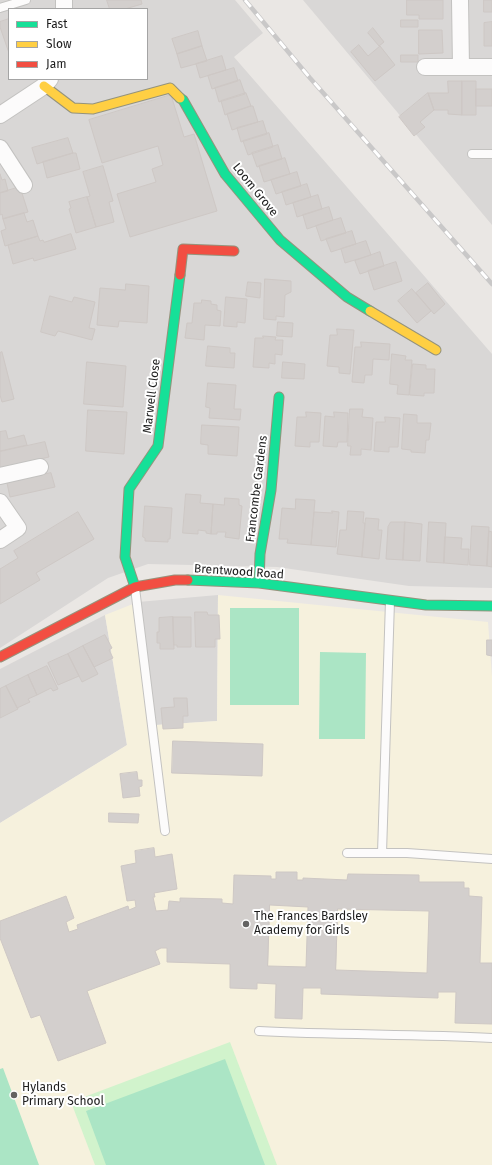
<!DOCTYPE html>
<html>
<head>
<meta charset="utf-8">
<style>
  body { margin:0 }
  #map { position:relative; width:492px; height:1165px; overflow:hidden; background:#eae7e4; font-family:"Fira Sans",sans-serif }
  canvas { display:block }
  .legend { position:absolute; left:8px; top:8px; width:140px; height:72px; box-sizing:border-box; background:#fff; border:1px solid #a4a4a4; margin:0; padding:5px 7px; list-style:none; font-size:12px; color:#1c1c1c }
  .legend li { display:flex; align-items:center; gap:8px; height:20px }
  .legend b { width:20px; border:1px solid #a4a4a4 }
</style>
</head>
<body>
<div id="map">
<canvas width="492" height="1165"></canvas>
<ul class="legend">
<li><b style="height:5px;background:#16e098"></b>Fast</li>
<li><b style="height:5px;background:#ffcf43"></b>Slow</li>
<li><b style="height:5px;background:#f24e42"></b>Jam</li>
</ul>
</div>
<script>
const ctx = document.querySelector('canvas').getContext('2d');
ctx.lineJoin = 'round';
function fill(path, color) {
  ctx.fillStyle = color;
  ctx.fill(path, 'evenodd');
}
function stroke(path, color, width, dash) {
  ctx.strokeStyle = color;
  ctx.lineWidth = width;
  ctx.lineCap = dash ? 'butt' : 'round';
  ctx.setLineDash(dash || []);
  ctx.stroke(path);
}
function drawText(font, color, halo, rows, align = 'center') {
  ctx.font = font + ' "Fira Sans",sans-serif';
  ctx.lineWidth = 4;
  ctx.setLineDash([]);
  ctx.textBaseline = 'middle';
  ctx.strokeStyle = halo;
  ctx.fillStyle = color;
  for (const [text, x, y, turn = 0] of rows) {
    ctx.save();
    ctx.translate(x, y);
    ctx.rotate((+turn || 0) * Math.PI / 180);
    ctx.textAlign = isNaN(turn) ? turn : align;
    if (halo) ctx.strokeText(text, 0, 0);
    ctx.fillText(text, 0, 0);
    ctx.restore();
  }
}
const residential = new Path2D(`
  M0,0H235L263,33L234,57L492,354V588L409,586L277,567L148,564L108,578L0,648ZM9,9H147V79H9Z
  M303,0H492V225Z
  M218,595L217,721L156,725L138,602Z
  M105,615L127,745L0,823V669Z`);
const education = new Path2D(`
  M218,595L488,622L492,677V1165H0V823L127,745L105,615L138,602L156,725L217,721Z`);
const park = new Path2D(`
  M230,1042L277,1165H95L71,1102Z`);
const pitch = new Path2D(`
  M230,608H299V705H230Z
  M320,652L366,653L365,739H319Z
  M225,1059L265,1165H106L86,1111Z
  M3,1068L39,1165H0V1069Z`);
const building = new Path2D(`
  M107,0H141L142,4L125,9H110Z
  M407,0H443V19H419V15H407Z
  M484,0H492V12H484Z
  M9,19V53L0,27V22Z
  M401,20H418V27H401Z
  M492,22V46H484V23Z
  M373,28L384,42L379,46L368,33Z
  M419,30H442L443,53L419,54Z
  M198,31L202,46L177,54L172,39Z
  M359,45L368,56L380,46L395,65L375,81L351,52Z
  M202,46L207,61L181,68L177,54Z
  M401,55H418V62H401Z
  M222,56L226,70L200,78L196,64Z
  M234,68L238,81L212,89L208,76Z
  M240,80L245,94L219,102L215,88Z
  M448,81H462V115L448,114V110H434L428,93H448Z
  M462,81H476V115H462Z
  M476,89H492V106H476Z
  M246,93L251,106L225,115L221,101Z
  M428,93L434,110L420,122L425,127L414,136L399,117Z
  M171,95L184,137L194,134L217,211L130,237L117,194L156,182L152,169L163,165L158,146L102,163L89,120Z
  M251,106H253L258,122L232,130L227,114Z
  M263,121L267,134L241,142L237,128Z
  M269,133L273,147L248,155L243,141Z
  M68,138L73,153L37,164L32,148Z
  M278,145L282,159L257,167L252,153Z
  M73,153H76L80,169L47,178L43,162Z
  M285,158L290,174L264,182L259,166Z
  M103,166L113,201L109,202L114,222L96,227L87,197L90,196L83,172Z
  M297,172L301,186L276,194L271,180Z
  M0,174L2,180L5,179L8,191L0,193Z
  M307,184L311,197L286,205L282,192Z
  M20,187L28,212L3,219L2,214L0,215V193Z
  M318,195L322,209L297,217L293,203Z
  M87,197L96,227L76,233L69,209L71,208L69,202Z
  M329,207L333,220L307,229L303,215Z
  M24,213L27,222L33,220L38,236L5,246L1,231L6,229L3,219Z
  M341,218L346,233L321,241L316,226Z
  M352,231L356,244L331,252L326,239Z
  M71,234L76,249L34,261L33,258L13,264L8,245L38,236L40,241L43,240L44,242Z
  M366,241L371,255L345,263L341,249Z
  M380,252L384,266L360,274L355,261Z
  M396,262L402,281L374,290L368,271Z
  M265,279L291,281V292L285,295L284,317L276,316V320L264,319Z
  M248,282L261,283L260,298L246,296Z
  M428,283L445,304L434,314L416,293Z
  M126,284L149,286L147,323L119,321L118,327L97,325L100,288L125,290Z
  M412,289L431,311L417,323L398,301Z
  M50,296L72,302L74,297L95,302L89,328L95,329L92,340L58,331L55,336L41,332Z
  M226,297L247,299L245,323L237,322V327L224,326Z
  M202,300L211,301V304L217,305V310L221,311L220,326L205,325L204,340L185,338L187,323H192L194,303H201Z
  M278,322L293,323L292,337L277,336Z
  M337,329L354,330L350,374L339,373V367L327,366L330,335H337Z
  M263,336L276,337L275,340H283L282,355L275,354V364L269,363V368L253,367L255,338H263Z
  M361,342L390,344L389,360L373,359L372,375H365L364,383L352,382L355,347H361Z
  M208,346L230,348V353H235L234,368L206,366Z
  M2,352L14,399L2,402L0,395V353Z
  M392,354L406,356L405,360H412L409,395L397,394L398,385L390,384Z
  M87,362L126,366L123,407L84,404Z
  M283,362L305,364L304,379L282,378Z
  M413,364L426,365V369H435L434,393H424V396L410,395Z
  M208,383L236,385L234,409H241L240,420L209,418L210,408L206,407Z
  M350,409H363L362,417L373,418L371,450L361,449V455H350L351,446H348Z
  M88,410L127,412L124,454L86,451Z
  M306,412L321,413L319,442H310V447L295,446L297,417H306Z
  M334,412L348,413L347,442H338L337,447L323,446L325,416L334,417Z
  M404,414L417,415V423H431L429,440H426L425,453L411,452V450L402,449Z
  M385,417L400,418L398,447H389V452L374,451L376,422H385Z
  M202,425L239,427L237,456L208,454V445L201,444Z
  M6,431L8,439L24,435L27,445L0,451V432Z
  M45,442L49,457L0,468V452Z
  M51,473L55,487L10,497L7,483Z
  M186,494L201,495L200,503L213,504L211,534L206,533V531L198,530V534L183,533Z
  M225,498L239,499V505L242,506L239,539L225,537L226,532H217V534H211L213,504L224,505Z
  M296,499L315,500L311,545L287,543L288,539H279L282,508L295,509Z
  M145,506L172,508L170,539H168V542L145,541V538L143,537Z
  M332,511L339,512L336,547L311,545L314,512L332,513Z
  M348,511L364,512L363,523H365L362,557L337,554L340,530H346Z
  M78,512L94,539L36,573L40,580L0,604V569L18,558L14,551Z
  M366,518L379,519L378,530H382L379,559L362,557Z
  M391,522H405L403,560L386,559L388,527Z
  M405,522L422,524L420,561L403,560Z
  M429,522L446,523L444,563L427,562Z
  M472,526L489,527L487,566L470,565Z
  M489,531L492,532V567L487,566Z
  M445,537L462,538L461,549H469L468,565L444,563Z
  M195,612H207L208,615H219L220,639H215V647H196Z
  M173,617H191V647H177V645H174Z
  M173,617L174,649H160V643H157V632H159V618Z
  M105,635L112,648L109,650L113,658L94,667L83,646Z
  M487,640H492V656L487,655Z
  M83,646L98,674L82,682L68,654Z
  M68,654L79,676L58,685L48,663Z
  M47,666L58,689L53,691L51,688L37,695L28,675Z
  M28,675L37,695L28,699L30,702L17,708L6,686Z
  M6,686L18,709L0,718V689Z
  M174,698H187L188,716H183V728L163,729L161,708L174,707Z
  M173,741L263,744L262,776L172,773Z
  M137,772L138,780H142V786L139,787L140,796L123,798L120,774Z
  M109,813L139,814L138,823L109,822Z
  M154,848L155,857L172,854L177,889L154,893L155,897H153L156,911L168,910L169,901L180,902V898L222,899V903L233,904L234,875L271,876V879H276V872H297V880H303V878L347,880L348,874L419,875V882H464V888H469V896L482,897L480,963H492V1024L455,1023L456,992H438V998L321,994V988H303L302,1019L275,1018L276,984L257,983V989L230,988V964L167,962V948H161L155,951L160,964L87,991L106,1043L58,1061L40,1015L31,1018L0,938V921L66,896L74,918L66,922L69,932L78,929L77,925L128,906L129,910L136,907L135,900L127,901L121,866L136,863L135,851ZM270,905L308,907L306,967L268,966ZM338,909L429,911L427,973L336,970Z`);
const lane = new Path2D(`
  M0,8L26,0
  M472,154H492
  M135,588L165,831
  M347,853H407L492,859
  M382,853L390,601
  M259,1031C336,1035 414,1034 492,1038`);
const street = new Path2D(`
  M64,0V9
  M460,0L461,67
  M425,67H492
  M0,115L44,86L50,79
  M0,148L24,185
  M0,476L40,467
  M0,502L18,528L0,540`);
const fast = new Path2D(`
  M180,98L183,100L225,174L280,240L347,297L370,311
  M188,580L259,583L426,605L492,606
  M259,583L260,554L271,490L279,397
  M135,587L125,557L129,489L158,446L180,275`);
const slow = new Path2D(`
  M44,86L73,108L93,109L170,88L180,98
  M370,311L436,350`);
const jam = new Path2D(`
  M180,275L183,249L234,251
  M0,657L135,587L175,580H188`);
const rail = new Path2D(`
  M245,0L310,78L492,284`);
const markers = [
  [246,924,4,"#646362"],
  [14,1095,4,"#646362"]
];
const streetNames = [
  ["Loom Grove",255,190,51],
  ["Marwell Close",152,396,-83],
  ["Francombe Gardens",257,489,-83],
  ["Brentwood Road",239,572,4]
];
const poiNames = [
  ["The Frances Bardsley",254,917],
  ["Academy for Girls",254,931],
  ["Hylands",22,1088],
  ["Primary School",22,1102]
];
fill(residential, '#d9d7d6');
fill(education, '#f6f1dd');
fill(park, '#d1f3cc');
fill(pitch, '#abe5c5');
fill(building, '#d3cfcd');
stroke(building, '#cec8c5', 1);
stroke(lane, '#c3c2c0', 10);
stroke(street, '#c3c2c0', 18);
stroke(fast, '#95937c', 11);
stroke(slow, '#95937c', 11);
stroke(jam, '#95937c', 11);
stroke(lane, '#fcfbfb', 8);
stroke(street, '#fcfbfb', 16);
stroke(fast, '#16e098', 9);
stroke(slow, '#ffcf43', 9);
stroke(jam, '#f24e42', 9);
stroke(rail, '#c9c8c8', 4.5);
stroke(rail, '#fff', 3, [9]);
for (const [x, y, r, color] of markers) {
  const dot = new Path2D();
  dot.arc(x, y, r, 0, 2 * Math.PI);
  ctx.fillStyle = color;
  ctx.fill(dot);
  stroke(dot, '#fff', 1.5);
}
drawText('12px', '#1c1c1c', '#fff', streetNames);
drawText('12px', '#1c1c1c', '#fff', poiNames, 'left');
</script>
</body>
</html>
